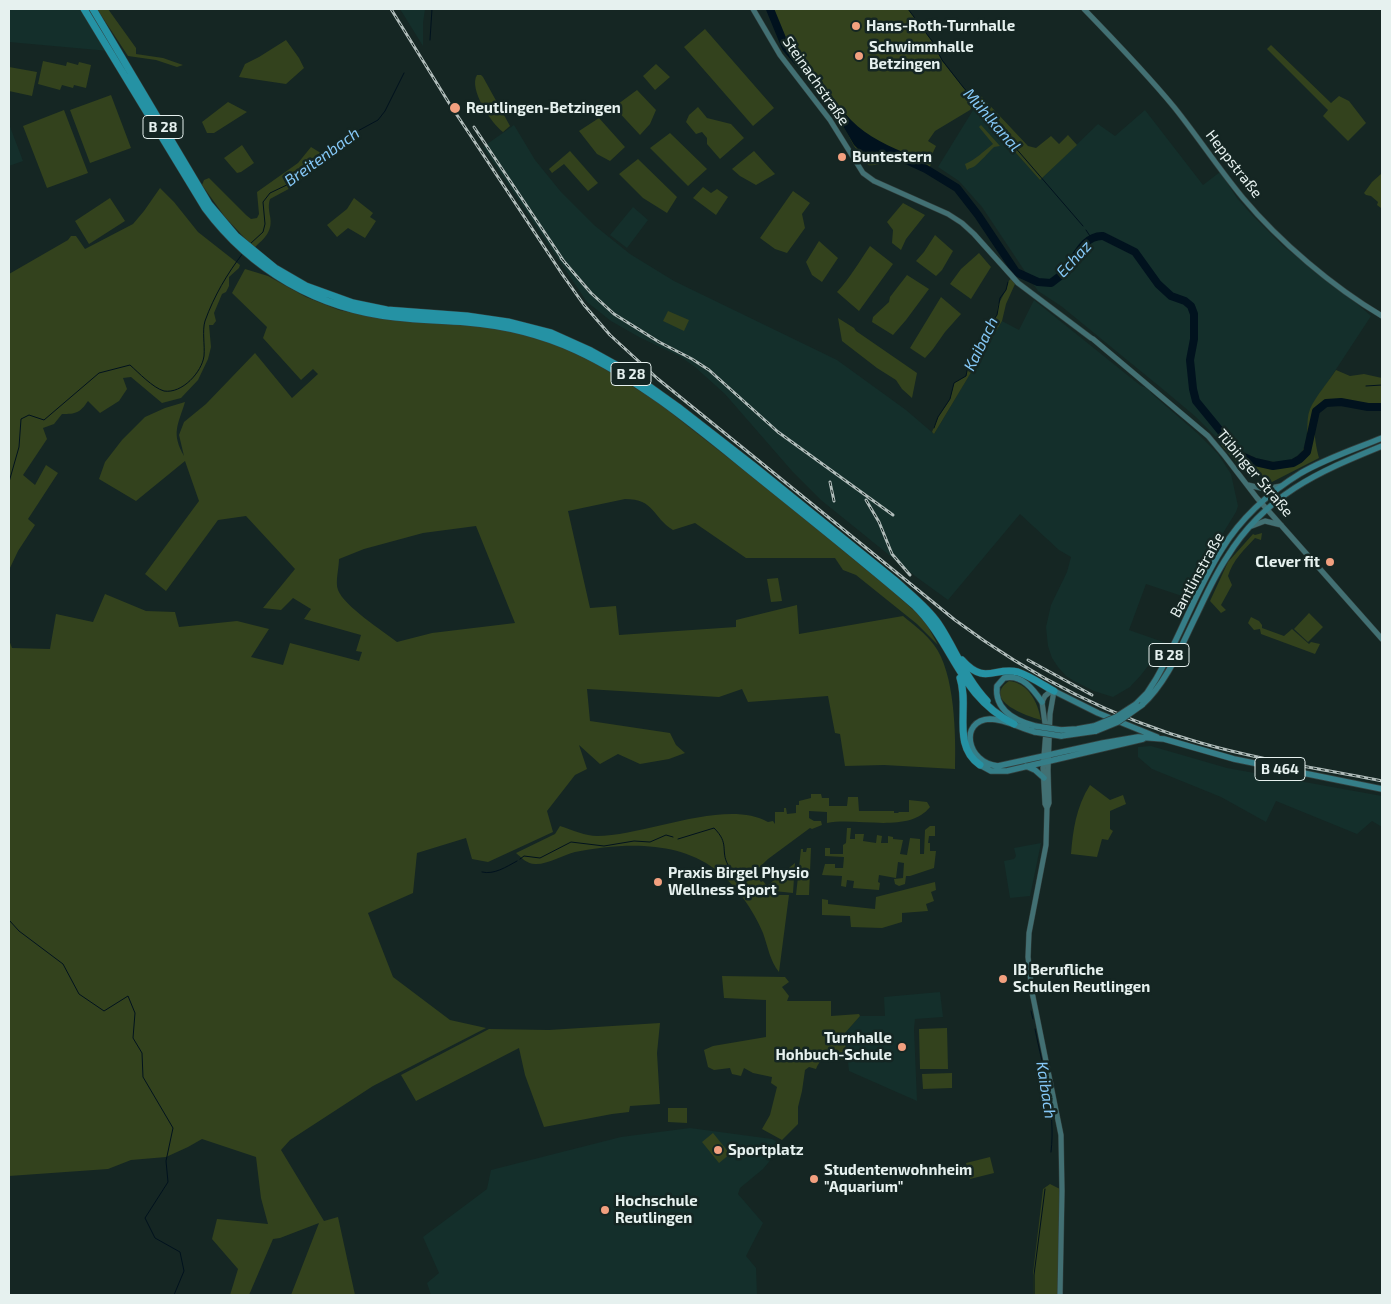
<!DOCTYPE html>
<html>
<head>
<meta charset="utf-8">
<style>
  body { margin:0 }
  #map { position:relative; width:1391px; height:1304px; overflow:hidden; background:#152623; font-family:"Exo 2",sans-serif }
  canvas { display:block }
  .frame { position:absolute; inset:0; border:10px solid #e6f1ef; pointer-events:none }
</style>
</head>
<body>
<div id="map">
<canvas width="1391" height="1304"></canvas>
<div class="frame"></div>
</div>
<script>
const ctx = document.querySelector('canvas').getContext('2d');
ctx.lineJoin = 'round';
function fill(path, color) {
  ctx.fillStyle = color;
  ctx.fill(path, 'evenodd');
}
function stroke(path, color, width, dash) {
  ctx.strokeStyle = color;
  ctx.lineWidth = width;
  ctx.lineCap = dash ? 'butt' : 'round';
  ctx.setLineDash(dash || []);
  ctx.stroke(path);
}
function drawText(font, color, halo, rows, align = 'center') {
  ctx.font = font + ' "Exo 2",sans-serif';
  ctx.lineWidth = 5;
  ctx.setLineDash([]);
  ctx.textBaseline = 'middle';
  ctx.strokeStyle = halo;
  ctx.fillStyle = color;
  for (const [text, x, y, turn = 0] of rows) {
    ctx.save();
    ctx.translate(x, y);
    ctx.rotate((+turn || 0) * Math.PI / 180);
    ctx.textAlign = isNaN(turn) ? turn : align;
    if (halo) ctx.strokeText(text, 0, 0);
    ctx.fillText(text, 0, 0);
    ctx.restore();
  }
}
const built = new Path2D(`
  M9,9H84L109,51L9,42Z
  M400,9H425L423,23V46Z
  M975,107L1040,180L1098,124L1115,136L1145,110L1203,185L1220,172L1237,198L1252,215L1283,246L1355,302L1371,316L1310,409L1306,440L1303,450L1297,456L1292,460L1274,462L1256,458L1244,452L1232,436L1222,443L1196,417L1165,391L1061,306L1038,291L982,207L959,181L938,167Z
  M9,124L23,161L9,166Z
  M514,125L535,160L561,192L594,225L630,254L674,281L837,360L906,410L934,434L1002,321L1019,330L1034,300L1141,386L1148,388L1152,394L1197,433L1218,454L1231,474L1238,506L1236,512L1212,551L1188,598L1146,584L1129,630L1166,643L1141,675L1130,687L1113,697L1094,691L1074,681L1066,676L1058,667L1052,658L1048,646L1046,627L1051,605L1067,572L1071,557L1059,550L1020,514L948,600L915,576L821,500L792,471L725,394L695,367L681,357L639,337L611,321L587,302L483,147Z
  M633,207L648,220L627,248L610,235Z
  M1151,746L1227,768L1382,796V827L1372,821L1357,834L1276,801L1266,822L1221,797L1152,769L1138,757V747Z
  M1041,843L1030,896L1010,898L1004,861L1014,859L1016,856L1014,848Z
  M940,992L943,1017L915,1019L914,1029L917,1101L849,1071L845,1033L860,1016H885L884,997Z
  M690,1128L772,1139L783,1145L763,1169L740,1188L738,1194L763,1223L746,1256L756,1268L757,1295H431L427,1283L439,1273L423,1237L487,1189L491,1170L621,1137Z`);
const green = new Path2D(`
  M97,9H108L136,48V54L163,58L183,65L177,67L156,60L128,56Z
  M770,9H908L932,41L942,61L975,102L980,95L1028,146L1036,148L1051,136L1059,144L1068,135L1077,145L1040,180L975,107V103L970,110L935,131L928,141L936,146L928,163L931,164L929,169C914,162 901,160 884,163C878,164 874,166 868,165L854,146L825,92L787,48Z
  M705,29L774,108L753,126L684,47Z
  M286,40L299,58L304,68L286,84L239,77L245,64L259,57Z
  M1271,45L1331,103L1339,96L1349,101L1366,123L1348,141L1323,116L1328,110L1267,49Z
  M43,61L66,66L67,62L78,65L79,62L91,65L86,88L74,85L73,88L62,85L60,90L38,84Z
  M656,64L670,77L655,90L643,76Z
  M9,67L37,72L32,96L9,91Z
  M477,75H481L483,77L510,126L503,132C492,124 468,89 477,75Z
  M637,90L656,110L650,124L640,135L614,107Z
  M111,95L131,148L90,163L70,110Z
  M228,102L247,112L214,133H207L202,122Z
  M698,107L707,118L731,124L744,138L720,159L707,144V138L702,132L696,134L686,122L689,115Z
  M64,110L88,173L47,188L23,126Z
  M599,118L625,147L610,161L597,154L579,131Z
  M981,125L1000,146L994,147C988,153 981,161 975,166C972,168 969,168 967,170L965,164C975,160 984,151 993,144L979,127Z
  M670,133L707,169L688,186L650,148Z
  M242,145L254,163L241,172L237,173L224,158Z
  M311,147L329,158L311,168L296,185L270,199C268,205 269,210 270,216C273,231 265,238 254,248L225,217L202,185L204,180L209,178L246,215L251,219L257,218L259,214L257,192L298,163Z
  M570,151L598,183L588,191L564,164L552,173L549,169Z
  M754,151L775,174L756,185L740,176L732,169Z
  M638,159L677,197L667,213L643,198L619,174Z
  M1381,174H1382L1381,208L1377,205L1378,202L1371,196L1366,195L1364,193L1372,182Z
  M703,187L711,193L717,189L728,197L716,215L693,198Z
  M160,188L174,202L198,232L240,265L239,268L229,277V286L226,292L222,294L214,313L216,321L213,325H209L211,347L208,359L198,380L181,398L162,403L131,377L123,378L127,389L119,401L100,413L88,401C80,413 76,414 62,414L54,424L43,428L47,439L23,475L35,485L46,465L58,473L28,519L35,525L18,551L9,570V274L68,240L71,236H76L85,249L133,224L144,211Z
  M793,191L810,203L802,214L805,228L787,253L775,249L760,238Z
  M110,198L125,221L89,244L75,221Z
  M354,198L373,213L370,217L376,221L365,238L348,228L337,237L327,225L347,209Z
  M903,203L925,215L906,239L901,250L892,243L893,230L887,222Z
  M935,235L953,251L942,270L936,276L916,261L924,252Z
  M819,241L838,258L822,282L812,275L806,262Z
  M870,246L893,264L859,311L837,292C850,278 859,262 870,246Z
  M979,253L991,267L971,299L950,284L961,269Z
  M245,269L268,276L306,297L339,310L373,317L477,326L506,330L534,337L561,347L597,364L656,401L773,493L890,589L917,613L927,625L938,645L917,624L856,575L843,570L835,558H746L695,523L673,530C652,517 655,499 625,499L568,511L590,608L616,606L619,635L736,627V620L797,605L799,634L903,616C914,625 926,634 934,645C955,672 956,736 955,769L884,765L845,766L840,734L835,733L828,696L748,702L742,689L719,697L587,689L590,721L670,733L676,745L685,753L669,759L640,764L618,754L600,764L579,745L587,769L575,775L547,811L553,832L488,862L472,859L466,838L417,853L413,893L368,913L393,977L450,1020L486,1028L373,1086L290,1140L281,1150L324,1221L338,1217L355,1295H291L319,1223L280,1238L273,1239L249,1295H230L238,1269L212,1239L217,1219L268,1224L261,1198L256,1157L202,1139L188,1147L166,1157L131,1160L108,1169L9,1176V640L12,648L50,649L56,614L93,622L105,594L146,611L175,612L179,627L237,621L269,629L251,657L283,665L290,643L359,661L362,652L356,651L361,635L304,619L311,609L293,598L281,610L263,608L295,569L246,516L218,520L166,591L145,574L199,501L185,461L136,501L99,479L105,462L122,440L145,417L165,408L185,402C178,425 171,433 184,456L179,435L184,422L206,404L255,353L292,398L318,374L313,369L301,380L263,338L267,327L232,293ZM476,526L515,623L432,633L397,642C383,631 344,606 338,590C335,582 339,568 339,559L364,549L423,533Z
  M907,275L929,289L906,320L893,335L872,322L873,317L889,302L890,297Z
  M1012,277L1015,284L1006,304L1002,321L934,434L932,432L938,417L950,399L954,383L966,376L969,361L983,344L986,331L997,315L998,305L1006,290L1008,282Z
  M941,297L961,314L945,332L933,349L925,358L910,348Z
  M668,311L689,320L684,331L663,321Z
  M838,318L854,328L856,331L917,373L912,398L902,389L896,380L877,368L842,341Z
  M1336,370L1350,376L1364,374L1382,378V409C1363,413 1352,404 1336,404C1308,405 1314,439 1319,458L1270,483L1260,474L1248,475L1221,445L1232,436C1235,441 1239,448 1243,452C1256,463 1293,468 1303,450C1310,438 1305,421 1310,409C1315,397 1329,381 1336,370Z
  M1262,533L1261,540L1255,538C1244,550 1233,560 1228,576L1232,585L1221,605L1226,610L1221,613L1210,601L1228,562L1253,534L1255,535Z
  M778,578L782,601L771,602L767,579Z
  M1309,613L1323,627L1308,642L1294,629Z
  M1251,617L1259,621L1262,625V628L1284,636L1292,629L1309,644L1311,642L1320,644L1315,654L1261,634L1260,629L1254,630L1248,623Z
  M1009,681C1029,683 1038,703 1041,720C1027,716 981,700 1009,681Z
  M1090,785L1110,800L1123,795L1126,804L1110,811V829L1113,831L1108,840L1102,839L1097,857L1071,854C1073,830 1076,807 1090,785Z
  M811,794H821L822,798H829V806H847L848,797H858L859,811H894V813H898L899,812H909V800L927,802L930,807C909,834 858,817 827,823V812L809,811V818L814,821H821L822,825L812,829L810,828L768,859L740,886L756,876L761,882L763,881L767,886L795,863L793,893L774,891L764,886L771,895H789L779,972C770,961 768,947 763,933C753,909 736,885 715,869C676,840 621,843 575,852C564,855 546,865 535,864C527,864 522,858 516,853L555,834L560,826C572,830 586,836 597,836C646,836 725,798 768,822L773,821L775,824V812H784V808H786L787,814L796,813V805H799V801L811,798Z
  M930,826H935V836H929L928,843H930V851H936L934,868L910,876H906L905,884L899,886L895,884L894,879L903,878L904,863L898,862L896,878L879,875L878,882L880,883L879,890L853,888L854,881L847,880L846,887L841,886L842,876L822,875L825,864H835V868H843L844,857L825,856V848H830V854H843V845L846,843L847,828H851L850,839H855V834H864L863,841L876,843L877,835L882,836L881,843H888V836L893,837V839L903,840L900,854L907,855L910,838L920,839V854H924L925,830Z
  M807,848H811L809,895H796L801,849H803V852H806Z
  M935,882L936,890L931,892L934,901L926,904L928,911L902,913V922L882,928L851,927L850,916L822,915V899L828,900V904L875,909L876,897Z
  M722,976L785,977L789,982L782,987L789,996L787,1001H831V1016L859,1014L860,1016L845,1033L846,1061C831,1056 824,1051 816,1069L809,1067L805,1070L802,1091L798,1107V1124L782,1140L762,1129L770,1115L777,1087L771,1083L772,1077L753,1073L744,1068L741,1076L732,1074L730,1068L714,1070L708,1067L704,1050L713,1046L766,1037V1000L724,998Z
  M660,1023L657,1053L660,1104L630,1106L629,1112L612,1114L544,1127L525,1075L519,1048L416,1101L401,1075L489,1029L549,1030Z
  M947,1028L948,1069H920L919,1029Z
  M952,1073V1088L923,1089L922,1074Z
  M668,1108H687V1123L668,1122Z
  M713,1133L730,1154L719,1163L702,1142Z
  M990,1157L994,1173L970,1179L966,1163Z
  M1050,1184L1060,1189L1058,1295H1033V1273L1043,1189Z`);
const water = new Path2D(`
  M820,79C830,93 839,108 851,120C867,137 891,147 912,156L913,161H878L867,158L854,145L825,95L815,83Z`);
const stream = new Path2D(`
  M908,9L932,41L942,60L963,87L1083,226
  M430,40L432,9
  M1086,230L1092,239
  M250,244L263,232L265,224L263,202L270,193L293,182L310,165L336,151L354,133L378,120L385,111L404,73
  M1366,386L1382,385
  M934,428L938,417L950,399L954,383L966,376L969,361L983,344L986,331L997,315L1000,298L1006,290L1008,282
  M9,482L19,447L21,419L29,415L44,420L99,373L130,365C138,372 153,388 164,391C182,394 202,372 204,356C205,345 202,331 205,321C214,296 227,274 243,253
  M678,839L714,828C730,844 720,850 728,865C731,870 737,875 740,881
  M520,859L524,856L540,858L571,842L604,846L634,841L650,842L666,835L673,837
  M482,872C494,875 506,867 517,861
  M9,920L19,931L63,964L79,994L104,1011L128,996L135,1013L133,1038L142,1053L143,1077L173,1128L166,1161L168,1182L145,1218L155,1238L180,1252L184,1271L174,1295
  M1031,1011L1033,1019
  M1035,1029C1043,1069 1056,1111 1051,1152
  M1034,1295V1275L1045,1189`);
const river = new Path2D(`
  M770,9L786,48L822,89
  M900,157L926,169L957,188L978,215L1016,272L1038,282L1051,283C1055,280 1060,276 1064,273C1075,260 1083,235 1103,236L1135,252L1158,284L1171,296L1185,301L1191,306L1194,314V339L1190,360L1193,389L1196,401L1241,456L1255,462L1273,466L1293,463L1300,459L1307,452L1316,411L1326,403L1341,402L1368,407H1382`);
const secondary = new Path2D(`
  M753,9L780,55L830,120L863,173L874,181L948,214L962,223L974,234L1018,283L1091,338
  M1084,9C1115,41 1146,73 1174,107C1198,137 1219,169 1243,198C1280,242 1333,287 1382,316
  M1093,339L1208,436L1224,455L1257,498L1382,639
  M1248,485L1265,489L1281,486
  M1252,526L1265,521L1281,525
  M1054,691L1050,714L1048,770L1049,803L1047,808L1046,845L1029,933L1028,957L1032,992L1061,1135L1062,1191L1060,1295
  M1047,808L1045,804L1043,768L1046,731L1042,702L1045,696L1052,690`);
const primary = new Path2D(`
  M1054,691L1098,713L1157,737
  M1136,704L1147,693L1156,679C1180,637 1196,590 1222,549C1241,518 1270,492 1301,473C1327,458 1355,449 1382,438
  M1142,705C1168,681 1181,646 1197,614C1206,595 1215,575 1227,557C1265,495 1318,472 1382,446
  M1035,726C1016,721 994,710 997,686L1004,678C1022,674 1033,689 1042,702
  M1061,730L1077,729L1094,726
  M1035,732C1020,728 1005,719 990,719C959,720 966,763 998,766L1103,743L1138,737L1164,739L1234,759L1382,789
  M1061,736L1096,731
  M980,765L991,771H1007L1143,739
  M1026,766L1035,770L1044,778`);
const highway = new Path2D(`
  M84,9L205,208C251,270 318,309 395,317C419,320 443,320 466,322C504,325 541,334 576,350C643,381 701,431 758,477C810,519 863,561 914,605C955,645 958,695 1014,724
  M93,9L209,204L236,236L275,268L306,286L353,303L387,310L467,316L508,322L551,333L591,351L629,372L678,407L755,467L897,582C911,595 927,607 938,623C955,648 965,678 987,701
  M962,660C985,686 995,666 1018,672C1030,676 1043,685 1054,691
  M960,678C970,707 951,745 980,765`);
const rail = new Path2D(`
  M391,9L449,103L562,274L584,305L610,335L658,379L955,620C1029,675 1112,718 1201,743C1260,760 1322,769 1382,781
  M474,127L565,263
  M561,258L591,293L614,314L659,342L692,359L709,370L778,432L893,515
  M830,482L834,501
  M866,500L879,522L892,554L910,575
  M1028,660L1092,695`);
const primaryBridge = new Path2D(`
  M1035,726L1061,730
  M1094,726L1116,717L1136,704
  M1096,731L1118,722L1142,705
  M1035,732L1061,736`);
const markers = [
  [856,26,5,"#f2a07f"],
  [859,56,5,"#f2a07f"],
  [455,108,6,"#f2a07f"],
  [842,157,5,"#f2a07f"],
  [1330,562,5,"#f2a07f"],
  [658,882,5,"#f2a07f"],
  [1003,979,5,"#f2a07f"],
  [902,1047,5,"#f2a07f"],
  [718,1150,5,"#f2a07f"],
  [814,1179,5,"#f2a07f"],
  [605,1210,5,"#f2a07f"]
];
const shields = [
  [163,127,40],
  [631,374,40],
  [1169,655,40],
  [1280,769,50]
];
const shieldNames = [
  ["B 28",163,127],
  ["B 28",631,374],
  ["B 28",1169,655],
  ["B 464",1280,769]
];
const poiNames = [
  ["Hans-Roth-Turnhalle",866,26],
  ["Schwimmhalle",869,47],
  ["Betzingen",869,64],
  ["Reutlingen-Betzingen",466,108],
  ["Buntestern",852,157],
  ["Clever fit",1320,562,"right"],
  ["Praxis Birgel Physio",668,873],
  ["Wellness Sport",668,890],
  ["IB Berufliche",1013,970],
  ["Schulen Reutlingen",1013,987],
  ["Turnhalle",892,1038,"right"],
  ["Hohbuch-Schule",892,1055,"right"],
  ["Sportplatz",728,1150],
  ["Studentenwohnheim",824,1170],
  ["\"Aquarium\"",824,1187],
  ["Hochschule",615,1201],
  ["Reutlingen",615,1218]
];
const streetNames = [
  ["Steinachstraße",816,81,55],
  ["Heppstraße",1234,164,52],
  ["Tübinger Straße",1255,473,50],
  ["Bantlinstraße",1197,575,-61]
];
const waterNames = [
  ["Mühlkanal",992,120,49],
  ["Breitenbach",322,157,-36],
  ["Echaz",1074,259,-47],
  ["Kaibach",981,344,-64],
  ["Kaibach",1046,1090,81]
];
fill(built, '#142f2b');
fill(green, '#33421d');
fill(water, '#01121e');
stroke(stream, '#01121e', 1);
stroke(river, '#01121e', 8);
stroke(secondary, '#33413f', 6);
stroke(primary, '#33413f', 7);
stroke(highway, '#33413f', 8);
stroke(secondary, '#427073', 5);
stroke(primary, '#357e88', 5.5);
stroke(highway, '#2592a4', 7);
stroke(rail, '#b0bcba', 3);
stroke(rail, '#152623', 1, [4]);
stroke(primaryBridge, '#33413f', 7, []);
stroke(primaryBridge, '#357e88', 5.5);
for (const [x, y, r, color] of markers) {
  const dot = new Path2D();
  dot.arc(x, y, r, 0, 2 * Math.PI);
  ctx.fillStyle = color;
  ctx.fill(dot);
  stroke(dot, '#152623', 2);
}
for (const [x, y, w] of shields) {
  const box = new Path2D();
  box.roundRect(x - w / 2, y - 11.5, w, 23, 4);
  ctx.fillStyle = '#152623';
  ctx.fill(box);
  stroke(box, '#e6f1ef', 1);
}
drawText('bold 14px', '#e6f1ef', null, shieldNames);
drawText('bold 15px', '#e6f1ef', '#152623', poiNames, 'left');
drawText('15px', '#e6f1ef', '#152623', streetNames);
drawText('italic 16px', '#85c8f7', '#152623', waterNames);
</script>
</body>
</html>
